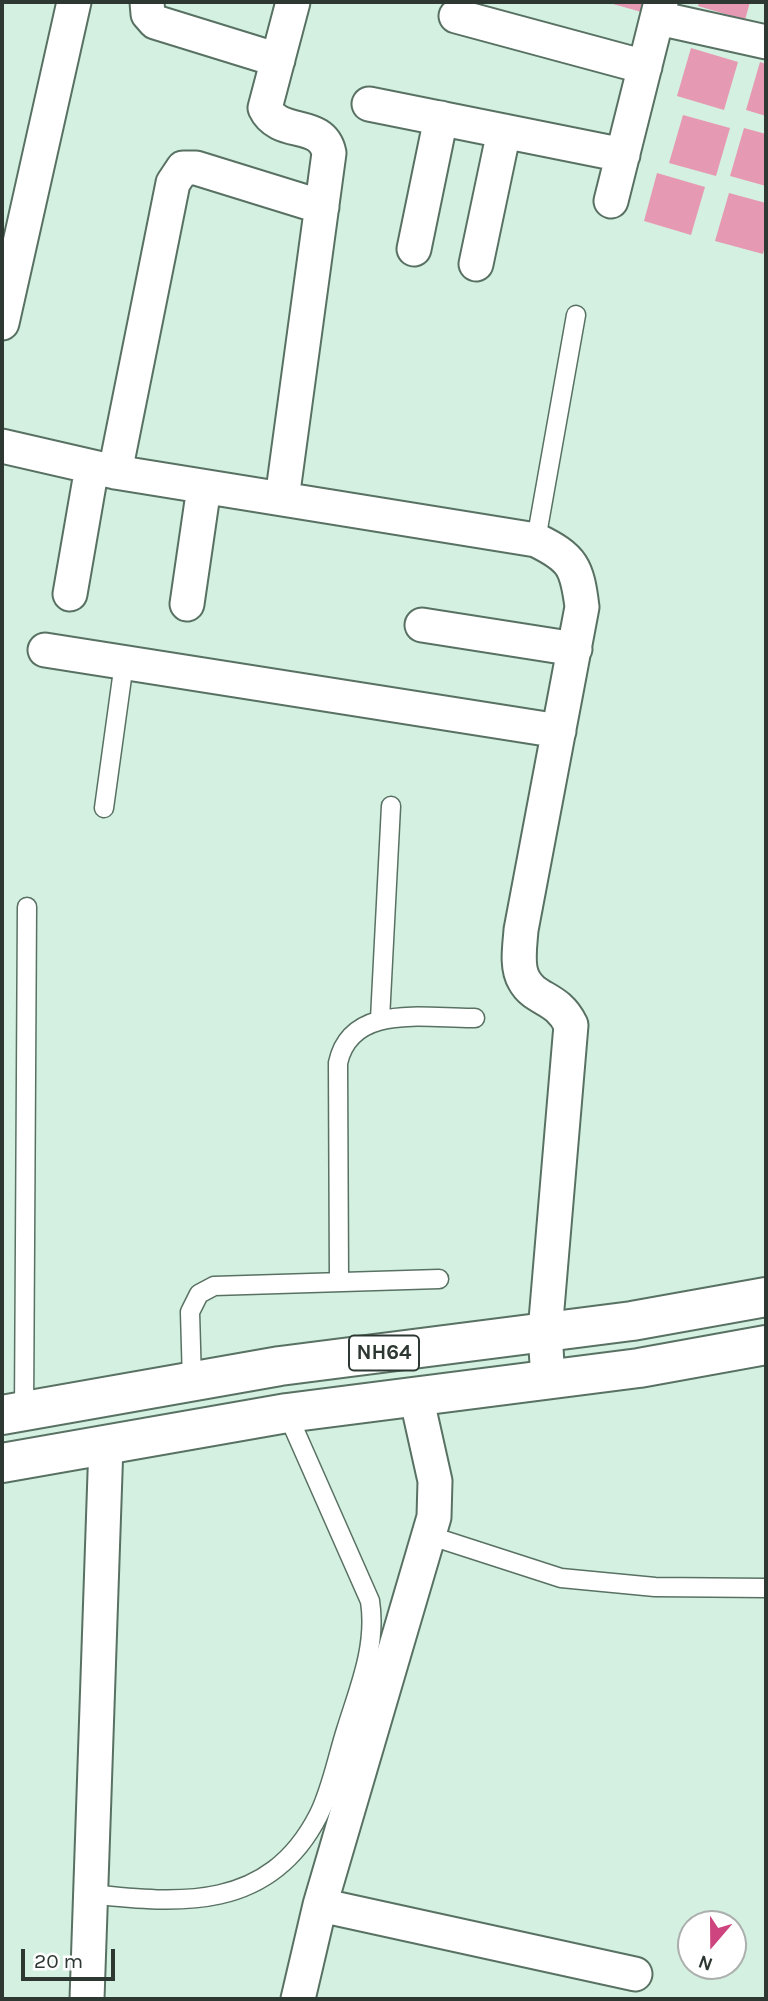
<!DOCTYPE html>
<html>
<head>
<meta charset="utf-8">
<style>
  body { margin:0 }
  #map { position:relative; width:768px; height:2001px; overflow:hidden; background:#d4f0e0; font-family:Karla,sans-serif }
  canvas { display:block }
  .frame { position:absolute; inset:0; border:4px solid #2d3832; pointer-events:none }
  .north { position:absolute; left:677px; top:1910px; width:70px; height:70px; box-sizing:border-box; background:#fff; border:2px solid #abafad; border-radius:50%; rotate:200deg; font-size:19px; font-weight:700; line-height:28px; text-align:center; color:#2d3832 }
  .north::after { content:''; display:block; margin:auto; width:24px; height:32px; background:#cd447f; clip-path:polygon(50% 0,100% 100%,50% 72%,0 100%) }
  .scale { position:absolute; left:21px; top:1949px; width:94px; height:32px; box-sizing:border-box; border:4px solid #2d3832; border-top:0; padding-left:9px; font-size:21px; line-height:24px; white-space:nowrap; color:#2d3832; -webkit-text-stroke:5px #fff; paint-order:stroke }
</style>
</head>
<body>
<div id="map">
<canvas width="768" height="2001"></canvas>
<div class="frame"></div>
<div class="north">N</div>
<div class="scale">20 m</div>
</div>
<script>
const ctx = document.querySelector('canvas').getContext('2d');
ctx.lineJoin = 'round';
function fill(path, color) {
  ctx.fillStyle = color;
  ctx.fill(path, 'evenodd');
}
function stroke(path, color, width, dash) {
  ctx.strokeStyle = color;
  ctx.lineWidth = width;
  ctx.lineCap = dash ? 'butt' : 'round';
  ctx.setLineDash(dash || []);
  ctx.stroke(path);
}
function drawText(font, color, halo, rows, align = 'center') {
  ctx.font = font + ' Karla,sans-serif';
  ctx.lineWidth = 7;
  ctx.setLineDash([]);
  ctx.textBaseline = 'middle';
  ctx.strokeStyle = halo;
  ctx.fillStyle = color;
  for (const [text, x, y, turn = 0] of rows) {
    ctx.save();
    ctx.translate(x, y);
    ctx.rotate((+turn || 0) * Math.PI / 180);
    ctx.textAlign = isNaN(turn) ? turn : align;
    if (halo) ctx.strokeText(text, 0, 0);
    ctx.fillText(text, 0, 0);
    ctx.restore();
  }
}
const building = new Path2D(`
  M606,2H656L652,15Z
  M699,2H750L745,20L698,6Z
  M691,48L738,62L724,110L677,96Z
  M760,62L766,64V116L746,110Z
  M683,115L730,128L716,176L669,163Z
  M744,128L766,134V186L730,176Z
  M657,173L705,187L691,235L644,221Z
  M729,193L766,203V241L763,254L715,241Z`);
const lane = new Path2D(`
  M536,540L576,315
  M104,808L124,663
  M380,1019L391,806
  M339,1282L338,1063C351,1002 427,1019 475,1018
  M192,1382L190,1312L199,1294L214,1286L439,1279
  M24,1411L27,907
  M428,1535L561,1578L655,1587L766,1588
  M90,1894C181,1904 269,1911 318,1816C331,1791 337,1758 346,1730C359,1688 377,1646 370,1601L287,1413`);
const street = new Path2D(`
  M147,2L148,14L155,22L278,60
  M456,16L645,67
  M658,18L766,42
  M369,104L623,155
  M611,201L661,2
  M414,249L441,118
  M476,264L504,131
  M2,323L74,2
  M2,446L115,472L536,540C573,558 577,567 582,607L521,930C520,945 516,967 524,980C535,1001 557,996 571,1025L545,1332L548,1380
  M115,472L173,183L183,168H196L322,207
  M282,499L329,153C322,119 279,138 265,108L293,2
  M70,594L92,467
  M187,604L204,487
  M422,625L575,649
  M45,650L559,731
  M320,1905L635,1974
  M87,1999L106,1444
  M298,1999L320,1905L434,1517L435,1481L416,1396`);
const highway = new Path2D(`
  M2,1415L280,1366L632,1321L766,1297
  M2,1463L287,1413L639,1368L766,1345`);
const shields = [
  [384,1353,70]
];
const shieldNames = [
  ["NH64",384,1353]
];
fill(building, '#e699b3');
stroke(lane, '#587163', 21);
stroke(street, '#587163', 37);
stroke(highway, '#587163', 42);
stroke(lane, '#fff', 18);
stroke(street, '#fff', 33);
stroke(highway, '#fff', 38);
for (const [x, y, w] of shields) {
  const box = new Path2D();
  box.roundRect(x - w / 2, y - 17.5, w, 35, 5);
  ctx.fillStyle = '#fff';
  ctx.fill(box);
  stroke(box, '#2d3832', 2);
}
drawText('bold 21px', '#2d3832', null, shieldNames);
</script>
</body>
</html>
